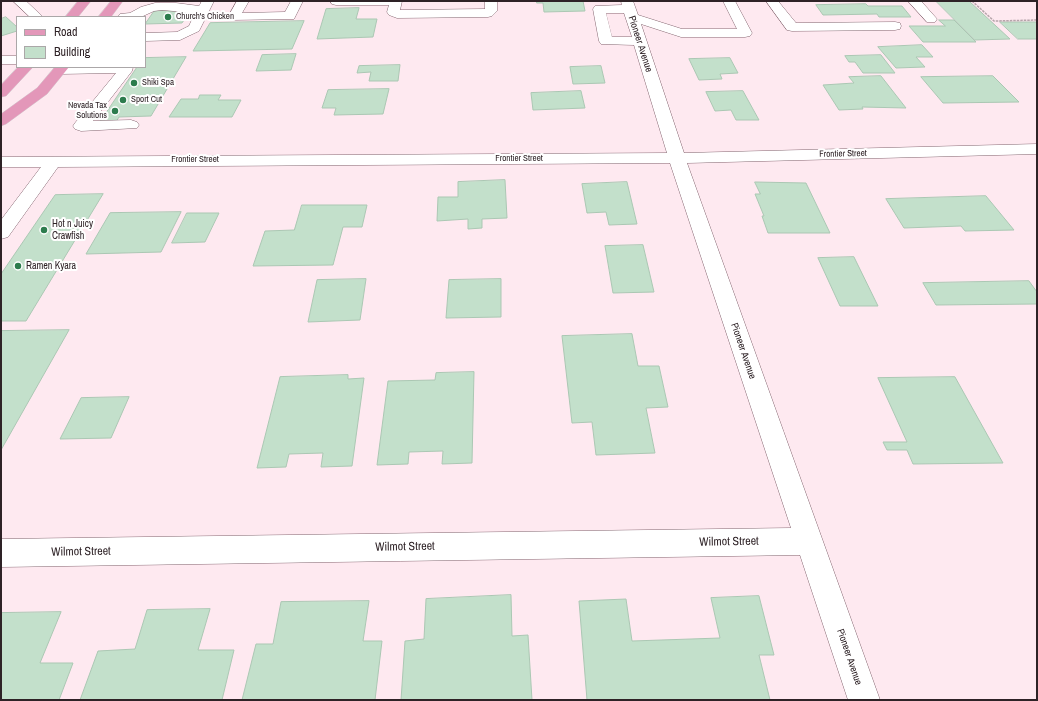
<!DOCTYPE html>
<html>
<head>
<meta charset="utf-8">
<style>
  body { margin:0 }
  #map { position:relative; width:1038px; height:701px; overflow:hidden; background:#fee9f0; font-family:"Archivo Narrow",sans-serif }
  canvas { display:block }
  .frame { position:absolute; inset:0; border:2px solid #2e2226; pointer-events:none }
  .legend { position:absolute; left:16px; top:16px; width:130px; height:52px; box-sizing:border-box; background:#fff; border:1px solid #aba7a8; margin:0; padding:5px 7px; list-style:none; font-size:12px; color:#2e2226 }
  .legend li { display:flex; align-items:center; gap:8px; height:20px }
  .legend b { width:20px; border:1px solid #aba7a8 }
</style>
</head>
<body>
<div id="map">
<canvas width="1038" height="701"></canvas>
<div class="frame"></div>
<ul class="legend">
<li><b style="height:5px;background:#e397b9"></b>Road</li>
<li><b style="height:11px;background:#c3e0cb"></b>Building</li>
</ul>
</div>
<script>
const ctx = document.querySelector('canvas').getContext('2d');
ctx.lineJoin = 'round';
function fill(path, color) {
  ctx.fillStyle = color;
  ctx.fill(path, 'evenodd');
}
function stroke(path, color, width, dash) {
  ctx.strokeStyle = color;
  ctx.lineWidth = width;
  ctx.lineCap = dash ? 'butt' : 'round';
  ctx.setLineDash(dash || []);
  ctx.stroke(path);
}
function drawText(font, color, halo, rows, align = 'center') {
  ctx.font = font + ' "Archivo Narrow",sans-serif';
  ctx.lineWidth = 4;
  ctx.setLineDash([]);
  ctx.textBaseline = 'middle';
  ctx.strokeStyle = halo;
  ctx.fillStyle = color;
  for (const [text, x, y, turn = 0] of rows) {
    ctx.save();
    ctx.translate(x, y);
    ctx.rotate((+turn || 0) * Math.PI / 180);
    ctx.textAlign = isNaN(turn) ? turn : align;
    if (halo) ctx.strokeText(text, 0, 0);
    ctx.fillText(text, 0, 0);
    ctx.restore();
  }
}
const building = new Path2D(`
  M537,1H583L585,11L544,12L543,3H537Z
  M936,1H969L1010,39L975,40Z
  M866,4L868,6H902L911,17H879L877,14L823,15L816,5Z
  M359,8L356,19H377L373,37L317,39L326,9Z
  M191,10L182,23L145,24L154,11Z
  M6,17L17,27V31L1,36V19Z
  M939,20H954L976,42H923L909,26H945Z
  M304,21L292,49L193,51L210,23Z
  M1000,22H1037V39H1018Z
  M922,45L933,57H916L925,67L896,68L878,47Z
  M296,54L291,70L256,71L262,55Z
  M881,55L895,73H863L855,62H849L845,56Z
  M186,57L151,116L119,117L116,122L99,123L137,67H145V58Z
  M730,58L738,73L720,74L722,79L699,80L689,59Z
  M400,65L398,81H369L371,72L357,73L359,66Z
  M601,66L605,83L573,84L570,67Z
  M881,76L906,108L862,107L863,109L839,110L823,85L854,83L849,77Z
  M993,76L1019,102L943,103L921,77Z
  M389,89L383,114L334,115L336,108H322L328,90Z
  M581,91L585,108L533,110L531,93Z
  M743,91L759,120H736L731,110L715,111L706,92Z
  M200,95H221L218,100H241L232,117H169L181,99H198Z
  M505,180L507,218L482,219V228L468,229V219L437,221L438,197H458V182Z
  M627,182L637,224L609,225L606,212L587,213L582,184Z
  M755,182L806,183L830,233H768L762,216H764L755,194H760Z
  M103,194L26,321H1V274L55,195Z
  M986,196L1014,230L965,231L961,226L904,228L886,199Z
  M302,205H367L362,227H343L333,265L253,266L265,231L294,230Z
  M181,212L161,252L86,254L110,213Z
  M187,213H219L205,242L172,243Z
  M643,245L654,292L613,293L605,246Z
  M854,257L878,306H840L818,258Z
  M366,279L360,320L308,322L317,280Z
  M501,279V317L446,318L449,280Z
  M1029,281L1037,292V304L936,305L923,283Z
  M69,330L1,450V331Z
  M632,334L638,366H659L668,407L646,408L655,453L596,455L592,422L572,423L562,336Z
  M474,372L472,463L442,464L443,451L409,452L408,464L377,465L388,381L435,380L436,373Z
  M348,375V379L364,378L352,466L321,467L323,453L289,454L286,467L257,468L280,377Z
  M955,377L1003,463L913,464L907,450H887L883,442H907L878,378Z
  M129,397L111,438L60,439L81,398Z
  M511,595L512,636L528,635L532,700H401L405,641L424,639L426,599Z
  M759,596L774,655H759L770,700H587L579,601L626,599L632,641L720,638L711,598Z
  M369,601L363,641H382L375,700H242L256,644H273L281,602Z
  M210,609L198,650H234L222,700H80L98,651L135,649L147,610Z
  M61,612L40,663H73L59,700H1V613Z`);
const path = new Path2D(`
  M972,1L994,21L1037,20`);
const minor = new Path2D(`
  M13,1H26L43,17H30Z
  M202,1H214L199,31L180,40L145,41V33L177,32L189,26L195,13L162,10L154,11L141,17H118L120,14L130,13L141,7L155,3H176L199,6Z
  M237,1H249L242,13L285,12L291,1H303L294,19L230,20L228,17Z
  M330,1H402L400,10L485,9V1H497V11L492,16L488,17L397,18L389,15L387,12L389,5H336L332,4Z
  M621,1H633L638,15L682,29H737L723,1H735L752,33L750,36L745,37H681L641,24L684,153L1037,144V154L687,163L880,700H848L800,555L1,567V539L791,528L670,163L58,167L8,237L1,239V220L41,167H1V157L667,153L634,45L601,44L599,41L593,9L595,6L622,5ZM606,13H624L632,37H612Z
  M766,1H778L796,23L895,22L900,23L901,26L900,29L895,30L792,31L787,30Z
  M908,1H921L937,19L935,22H927Z
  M1,56H17V64H1Z
  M55,67H133L132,71L93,121L131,120L137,122L139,125L137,128L81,131L75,129L73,126L75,123L116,73L60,74L55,73L53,70Z`);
const major = new Path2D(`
  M78,1H91L78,17H65Z
  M111,1H123L111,17H98Z
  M18,67H33L6,96L1,97V85Z
  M55,67H69L47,94L6,124L1,126V114L37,88Z`);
const markers = [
  [168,17,4,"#2c7c4d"],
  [134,83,4,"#2c7c4d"],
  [123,100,4,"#2c7c4d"],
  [115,111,4,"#2c7c4d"],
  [44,230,4,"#2c7c4d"],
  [18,266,4,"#2c7c4d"]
];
const farPoinames = [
  ["Church's Chicken",176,17],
  ["Shiki Spa",142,83],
  ["Sport Cut",131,100],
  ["Nevada Tax",107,106,"right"],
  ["Solutions",107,116,"right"]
];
const farStreetnames = [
  ["Frontier Street",843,154,-1],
  ["Frontier Street",519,159],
  ["Frontier Street",195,160]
];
const streetNames = [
  ["Pioneer Avenue",640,44,72],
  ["Pioneer Avenue",743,351,71],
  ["Pioneer Avenue",849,657,71]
];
const poiNames = [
  ["Hot n Juicy",52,224],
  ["Crawfish",52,236],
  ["Ramen Kyara",26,266]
];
const nearStreetnames = [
  ["Wilmot Street",729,542,-1],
  ["Wilmot Street",405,547,-1],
  ["Wilmot Street",81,552,-1]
];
fill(building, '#c3e0cb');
stroke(building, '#abc7b3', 1);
stroke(minor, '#856771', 1);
stroke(major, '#d5d3d4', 1);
stroke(path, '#b6a4aa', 1.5, [2.5, 1]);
fill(minor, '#fff');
fill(major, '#e397b9');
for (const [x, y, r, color] of markers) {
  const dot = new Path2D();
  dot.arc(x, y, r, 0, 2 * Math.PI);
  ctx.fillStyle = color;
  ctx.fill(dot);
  stroke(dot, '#fff', 1.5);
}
drawText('9px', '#2e2226', '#fff', farPoinames, 'left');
drawText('9px', '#2e2226', '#fff', farStreetnames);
drawText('10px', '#2e2226', '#fff', streetNames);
drawText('10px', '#2e2226', '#fff', poiNames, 'left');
drawText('12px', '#2e2226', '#fff', nearStreetnames);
</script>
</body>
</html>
